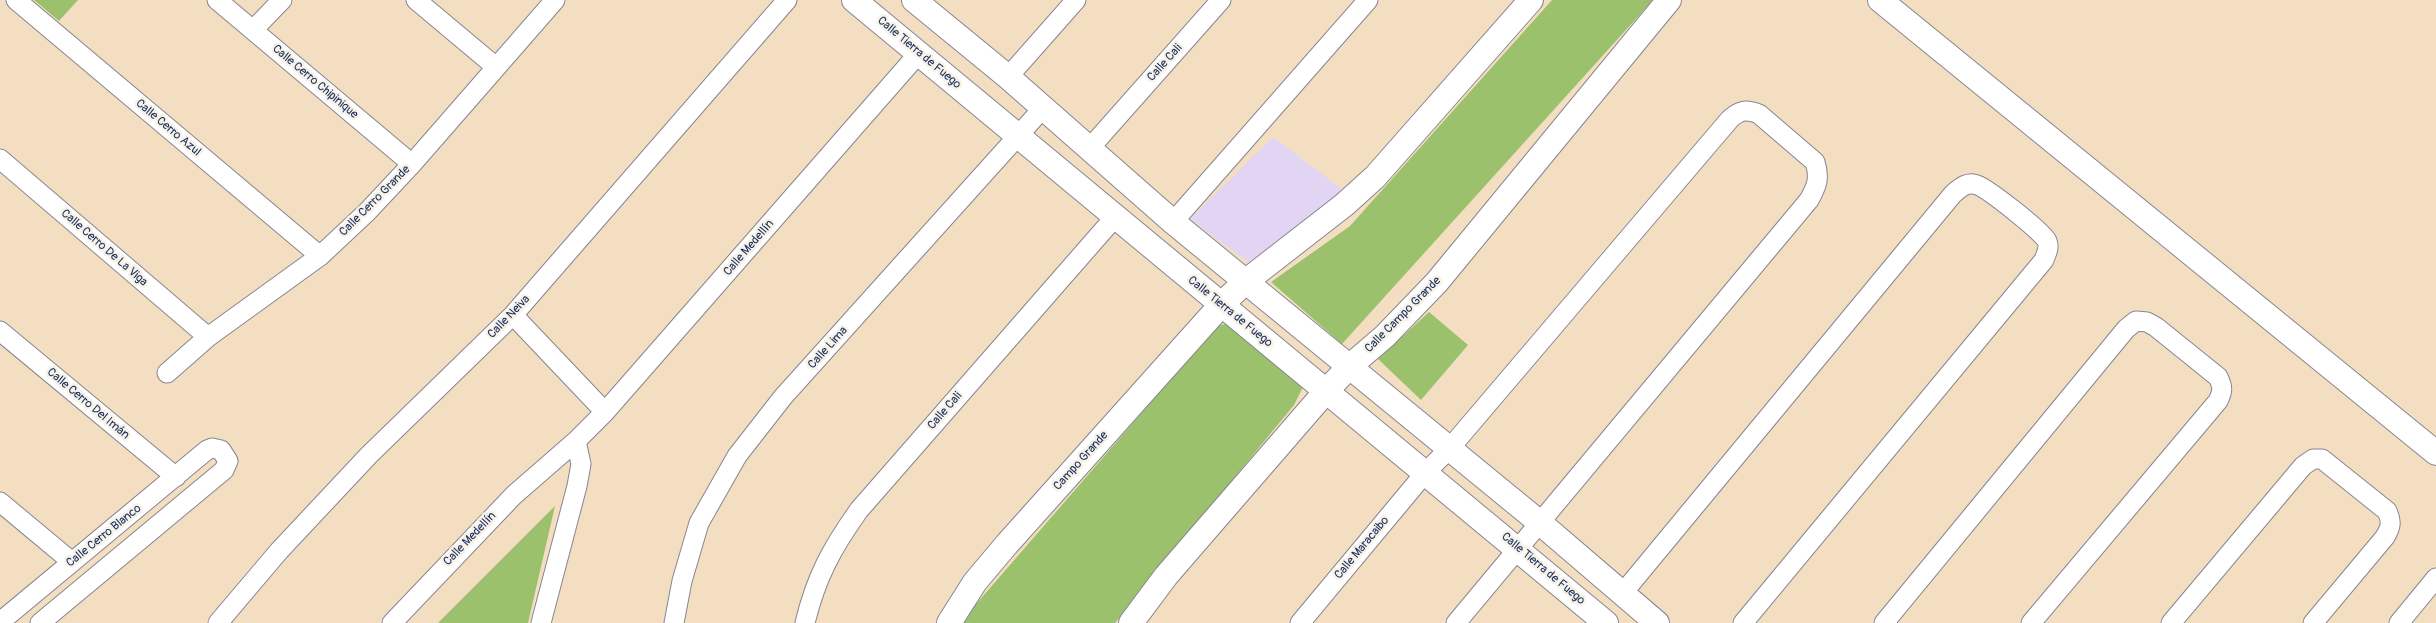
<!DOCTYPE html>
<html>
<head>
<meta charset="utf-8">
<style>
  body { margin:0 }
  canvas { display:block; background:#f3dec1 }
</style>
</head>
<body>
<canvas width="2436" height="623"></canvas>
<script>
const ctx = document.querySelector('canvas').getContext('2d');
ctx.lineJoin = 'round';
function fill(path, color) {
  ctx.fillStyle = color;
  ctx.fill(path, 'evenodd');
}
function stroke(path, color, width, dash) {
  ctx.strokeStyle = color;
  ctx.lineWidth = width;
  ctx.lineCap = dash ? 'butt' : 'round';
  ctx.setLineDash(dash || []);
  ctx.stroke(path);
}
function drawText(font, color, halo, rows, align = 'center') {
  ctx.font = font + ' Pangolin,sans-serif';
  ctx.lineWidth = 5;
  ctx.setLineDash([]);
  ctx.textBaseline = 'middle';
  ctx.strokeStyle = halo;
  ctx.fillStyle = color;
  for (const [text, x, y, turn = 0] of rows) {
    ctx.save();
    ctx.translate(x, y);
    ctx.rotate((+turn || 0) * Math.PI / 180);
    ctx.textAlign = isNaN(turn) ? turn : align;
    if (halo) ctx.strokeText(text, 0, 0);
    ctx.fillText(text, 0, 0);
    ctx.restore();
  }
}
const built = new Path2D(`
  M1273,137L1347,193L1248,262L1190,219Z`);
const green = new Path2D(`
  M34,0H78L59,21Z
  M1552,0H1653L1342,344L1271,282L1350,226Z
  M1429,312L1468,345L1421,400L1378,359Z
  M1225,324L1234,326L1304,385L1294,405L1115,623H962L964,618L1217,326Z
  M555,506L528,623H438Z`);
const minor = new Path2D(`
  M16,0L320,256
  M217,0L412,164
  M416,0L496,67
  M253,30L282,0
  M1008,77L1076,0
  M1089,149L1221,0
  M0,159L208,337
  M1173,222L1368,0
  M513,315L605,412
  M0,331L176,477
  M167,373L208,337L320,256L367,212L412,164L555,0
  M0,502L72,562
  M1622,594L1953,194C1960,188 1967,181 1977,185C1987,188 2043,232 2047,241C2050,248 2046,254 2044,260L1743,623
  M0,622L207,450L212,448L221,450L228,461L224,470L40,623
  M218,623L279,551L369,455L513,315L787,0
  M392,623L514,495L576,441L605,412L919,53
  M541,623L577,486L581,464L576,441
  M674,623L682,581L699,523L737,456L783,397L1043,108
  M805,623C816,577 832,548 859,510L1115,217
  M1300,623L1425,473L1450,448L1730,119C1740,110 1746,109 1759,114L1815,162C1820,178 1817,186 1809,200L1456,623
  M1884,623L2126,329L2136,321L2147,322L2156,327L2218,377C2223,387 2223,391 2218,401L2031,623
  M2171,623L2303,466L2313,459H2322L2387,511C2392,522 2391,527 2385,537L2313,623
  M2399,623L2436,578`);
const tertiary = new Path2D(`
  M854,0L1606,623
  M914,0L1008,77L1173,222L1539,522L1657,623
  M1880,0L2436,453
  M949,623L975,582L1007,544L1221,305L1245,282L1344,205L1375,177L1531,0
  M1131,623L1166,576L1327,390L1350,366L1385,336L1437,282L1669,0`);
const streetNames = [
  ["Calle Tierra de Fuego",919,53,40],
  ["Calle Cali",1165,63,-48],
  ["Calle Cerro Chipinique",315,82,40],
  ["Calle Cerro Azul",168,128,40],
  ["Calle Cerro Grande",375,201,-45],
  ["Calle Cerro De La Viga",104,248,41],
  ["Calle Medellín",749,248,-49],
  ["Calle Tierra de Fuego",1230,312,39],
  ["Calle Campo Grande",1403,315,-45],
  ["Calle Neiva",509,317,-46],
  ["Calle Lima",828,348,-48],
  ["Calle Cerro Del Imán",88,404,40],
  ["Calle Cali",945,411,-49],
  ["Campo Grande",1081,461,-48],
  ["Calle Cerro Blanco",104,536,-39],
  ["Calle Medellín",470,539,-46],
  ["Calle Maracaibo",1362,548,-50],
  ["Calle Tierra de Fuego",1543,569,40]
];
fill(built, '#e2d4f3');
fill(green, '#9cc16c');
stroke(minor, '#878690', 21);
stroke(tertiary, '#878690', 26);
stroke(minor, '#fff', 19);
stroke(tertiary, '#fff', 24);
drawText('12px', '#1b2f5e', '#f7f3e8', streetNames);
</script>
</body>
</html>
